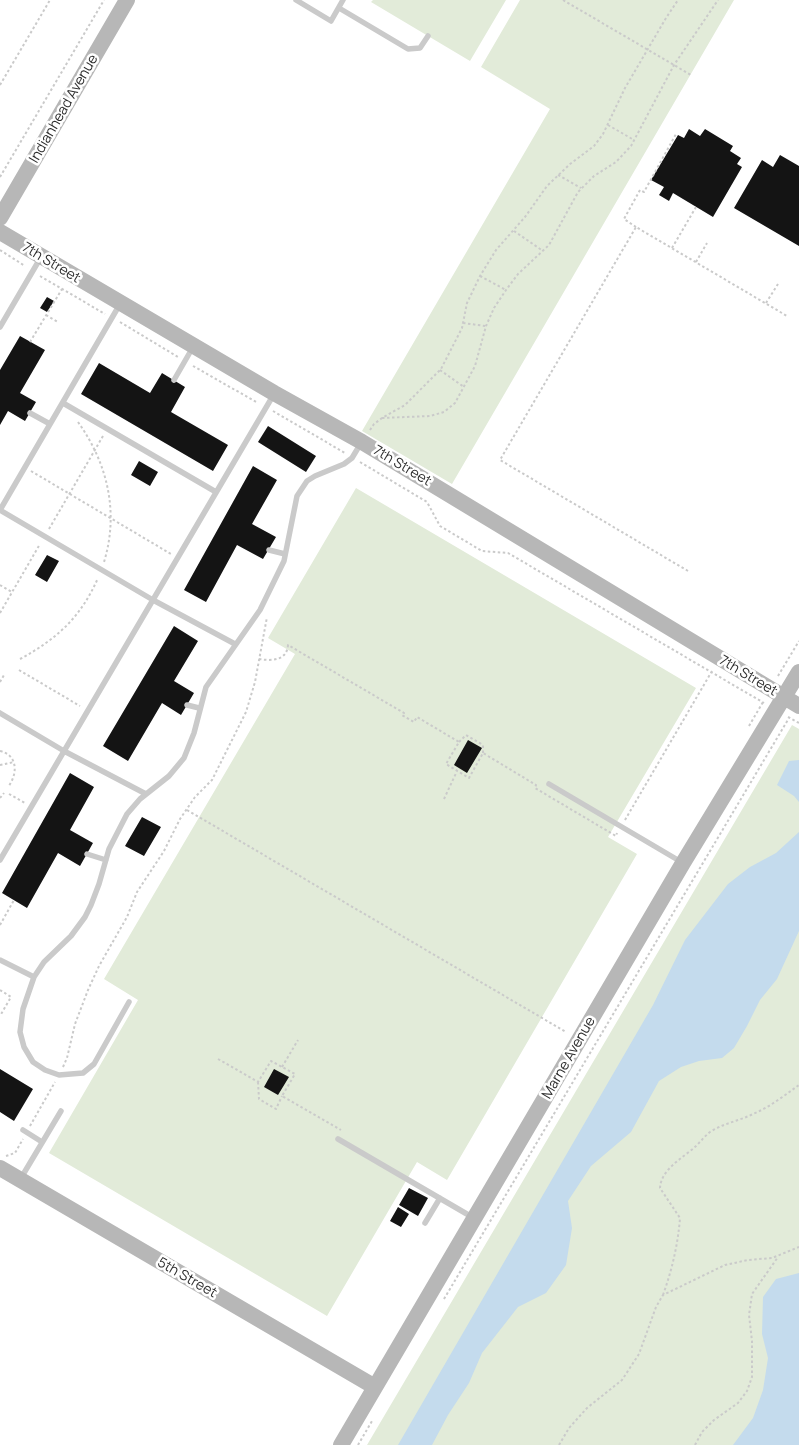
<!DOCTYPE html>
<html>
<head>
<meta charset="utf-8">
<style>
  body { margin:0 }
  canvas { display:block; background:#fff }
</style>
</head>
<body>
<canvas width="799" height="1445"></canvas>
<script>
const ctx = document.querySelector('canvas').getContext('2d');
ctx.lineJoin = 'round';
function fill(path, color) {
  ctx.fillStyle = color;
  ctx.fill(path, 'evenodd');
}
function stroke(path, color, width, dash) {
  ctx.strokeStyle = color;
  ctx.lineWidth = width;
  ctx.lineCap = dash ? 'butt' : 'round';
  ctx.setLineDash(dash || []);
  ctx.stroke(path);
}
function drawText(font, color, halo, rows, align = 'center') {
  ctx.font = font + ' Manrope,sans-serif';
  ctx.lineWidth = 5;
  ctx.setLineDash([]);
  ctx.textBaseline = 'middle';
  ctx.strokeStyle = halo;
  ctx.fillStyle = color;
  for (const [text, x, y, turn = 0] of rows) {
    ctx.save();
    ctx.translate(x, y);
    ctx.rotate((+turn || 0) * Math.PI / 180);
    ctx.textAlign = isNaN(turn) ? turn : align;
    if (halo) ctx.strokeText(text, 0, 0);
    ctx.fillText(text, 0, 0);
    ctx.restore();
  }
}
const green = new Path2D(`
  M373,0H506L470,61L371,2Z
  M520,0H734L452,484L362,431L550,109L481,67Z
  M356,488L696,688L608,837L637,854L447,1180L417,1162L327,1316L49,1153L138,1000L104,979L295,654L268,638Z
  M792,725L799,729V1445H367Z`);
const water = new Path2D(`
  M799,760V802L794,796L777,785L789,761Z
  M799,832V931L777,979L760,1000L747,1026L734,1048L722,1058L699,1061L681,1067L659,1081L631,1132L591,1166L568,1201L572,1228L566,1265L546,1293L518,1307L482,1353L469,1383L448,1415L432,1445H398L653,1005L685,940L728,884L750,867L776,853Z
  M799,1273V1445H733L753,1418L763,1390L768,1358L762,1334L763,1297L776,1279Z`);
const building = new Path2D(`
  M689,129L700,136L705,129L733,146L730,151L741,158L737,164L742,167L713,217L673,193L669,201L659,195L664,187L651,180L678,135L684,138Z
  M780,155L799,166V246L734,208L762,160L773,167Z
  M47,297L54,301L47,312L40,308Z
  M20,336L45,350L20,393L36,402L25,421L8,411L0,425V370Z
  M99,363L150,393L162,373L185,387L171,412L228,445L213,471L81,394Z
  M268,426L316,456L306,472L258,442Z
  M139,461L158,472L150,486L131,475Z
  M253,466L277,480L252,524L276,537L263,559L237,545L206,602L184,590Z
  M47,555L59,561L47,582L35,575Z
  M174,626L198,641L174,681L194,693L181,715L162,703L128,761L103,746Z
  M468,740L482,748L467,773L454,765Z
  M70,773L94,787L70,830L93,843L80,866L58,853L27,908L2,893Z
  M142,817L161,827L144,856L125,846Z
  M0,1069L33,1089L14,1121L0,1112Z
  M274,1069L289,1077L278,1095L264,1087Z
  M409,1188L428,1198L418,1216L399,1205Z
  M398,1207L409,1214L401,1227L390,1221Z`);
const path = new Path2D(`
  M563,0L691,75
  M0,85L50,0
  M608,125L634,140
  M558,175L581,188
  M0,177L104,0
  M636,227L624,219L640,190L644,192L676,134
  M514,231L543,251
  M672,248L696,207
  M0,250L25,266
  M696,262L707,243
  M40,276L105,314
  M480,276L506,290
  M766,303L778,284
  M46,315L58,322
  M120,322L178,357
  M463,323L485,326
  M30,342L62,289
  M193,366L258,403
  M440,370L464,387
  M273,411L345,453
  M382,418L430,416L444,412L455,403L475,366L486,326L494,308L506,290L518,274L549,245L578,192L594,176L616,162L631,146L674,65L718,0
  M78,422C108,464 119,513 104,562
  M370,430L374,424L382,418L405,405L441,369L462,328L467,303L480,276L496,250L525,217L547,186L570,164L594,146L603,134L625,88L666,18L678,0
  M360,462L427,502L440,526L482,551L508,553L764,703
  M31,471L171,554
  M49,529L103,436
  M688,571L500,460L636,227L787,316
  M0,585L12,592
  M0,613L40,544
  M20,659C57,639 81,617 98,578
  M259,659C271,661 287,661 288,645L404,713L402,715L414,722L417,717L459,742L446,764L469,778L483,753L536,785L535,788L616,836L617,833
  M19,670L80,706
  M778,676L799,641
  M0,682L4,675
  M788,717L799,723
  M749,726L763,702
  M459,742L466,735L483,745V753
  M0,751C18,755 18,774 8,787
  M0,765L14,762
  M9,794L25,803
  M0,798L4,793
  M444,799L457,771
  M187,810L566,1032
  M625,820L712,671
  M0,925L14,900
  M0,990L11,997L0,1016
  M218,1059L258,1082L271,1061L295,1074L282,1096L341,1130
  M63,1067L67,1058L75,1024L88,990L99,966L127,917L137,892L164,851L180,819L195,797L212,780L246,712L255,682L267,617
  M282,1067L298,1040
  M258,1082L259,1099L276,1109L282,1096
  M30,1126L55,1082
  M6,1156L15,1153L23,1139
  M663,1295C672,1270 678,1244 680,1218L660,1188C661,1169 683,1158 696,1146C701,1141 705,1136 710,1132C724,1123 739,1121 753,1114C770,1107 785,1095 799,1085
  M444,1299L789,718
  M358,1445L372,1421
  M559,1445L569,1428L587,1408L622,1380L639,1354L656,1307L663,1295L725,1265L748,1260L772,1258L799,1247
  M695,1445L702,1432L714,1420L738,1403L747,1391L752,1377V1341L749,1315L752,1294L778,1257`);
const lane = new Path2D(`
  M296,0L331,21L343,0
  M339,8L408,49L420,48L428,36
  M120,304L0,510L153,600L235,644
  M0,327L41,257
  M174,380L193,347
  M63,403L216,492
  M30,413L50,424
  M269,550L285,554
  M187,705L199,708
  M0,713L64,751L146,794
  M549,784L683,863
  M87,854L106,860
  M0,860L274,394
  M0,960L34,977
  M129,1002L94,1064L83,1073L59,1075L45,1070L33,1062L24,1047L20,1032L23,1009L34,977L44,962L71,936L85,917L91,905L99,884L109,849L127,814L140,799L169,776L184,758L194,733L206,687L260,610L284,561L297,496L307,481L315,476L344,464L352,458L361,443
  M23,1130L42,1142
  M338,1139L472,1217
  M21,1178L61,1111
  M425,1223L440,1198`);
const secondary = new Path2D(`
  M0,218L127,0
  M0,232L274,393L362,442L799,706
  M0,1168L375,1387
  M341,1445L683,863L799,672`);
const streetNames = [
  ["Indianhead Avenue",64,109,-60],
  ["7th Street",51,263,31],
  ["7th Street",402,466,31],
  ["7th Street",748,676,31],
  ["Marne Avenue",569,1058,-60],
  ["5th Street",187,1278,30]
];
fill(green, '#e2ebd9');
fill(water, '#c4dbed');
fill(building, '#141414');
stroke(path, '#cacaca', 2, [2.5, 2.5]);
stroke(lane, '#cacaca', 5.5);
stroke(secondary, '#b7b7b7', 16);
drawText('14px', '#2d2d2d', '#fff', streetNames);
</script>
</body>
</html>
